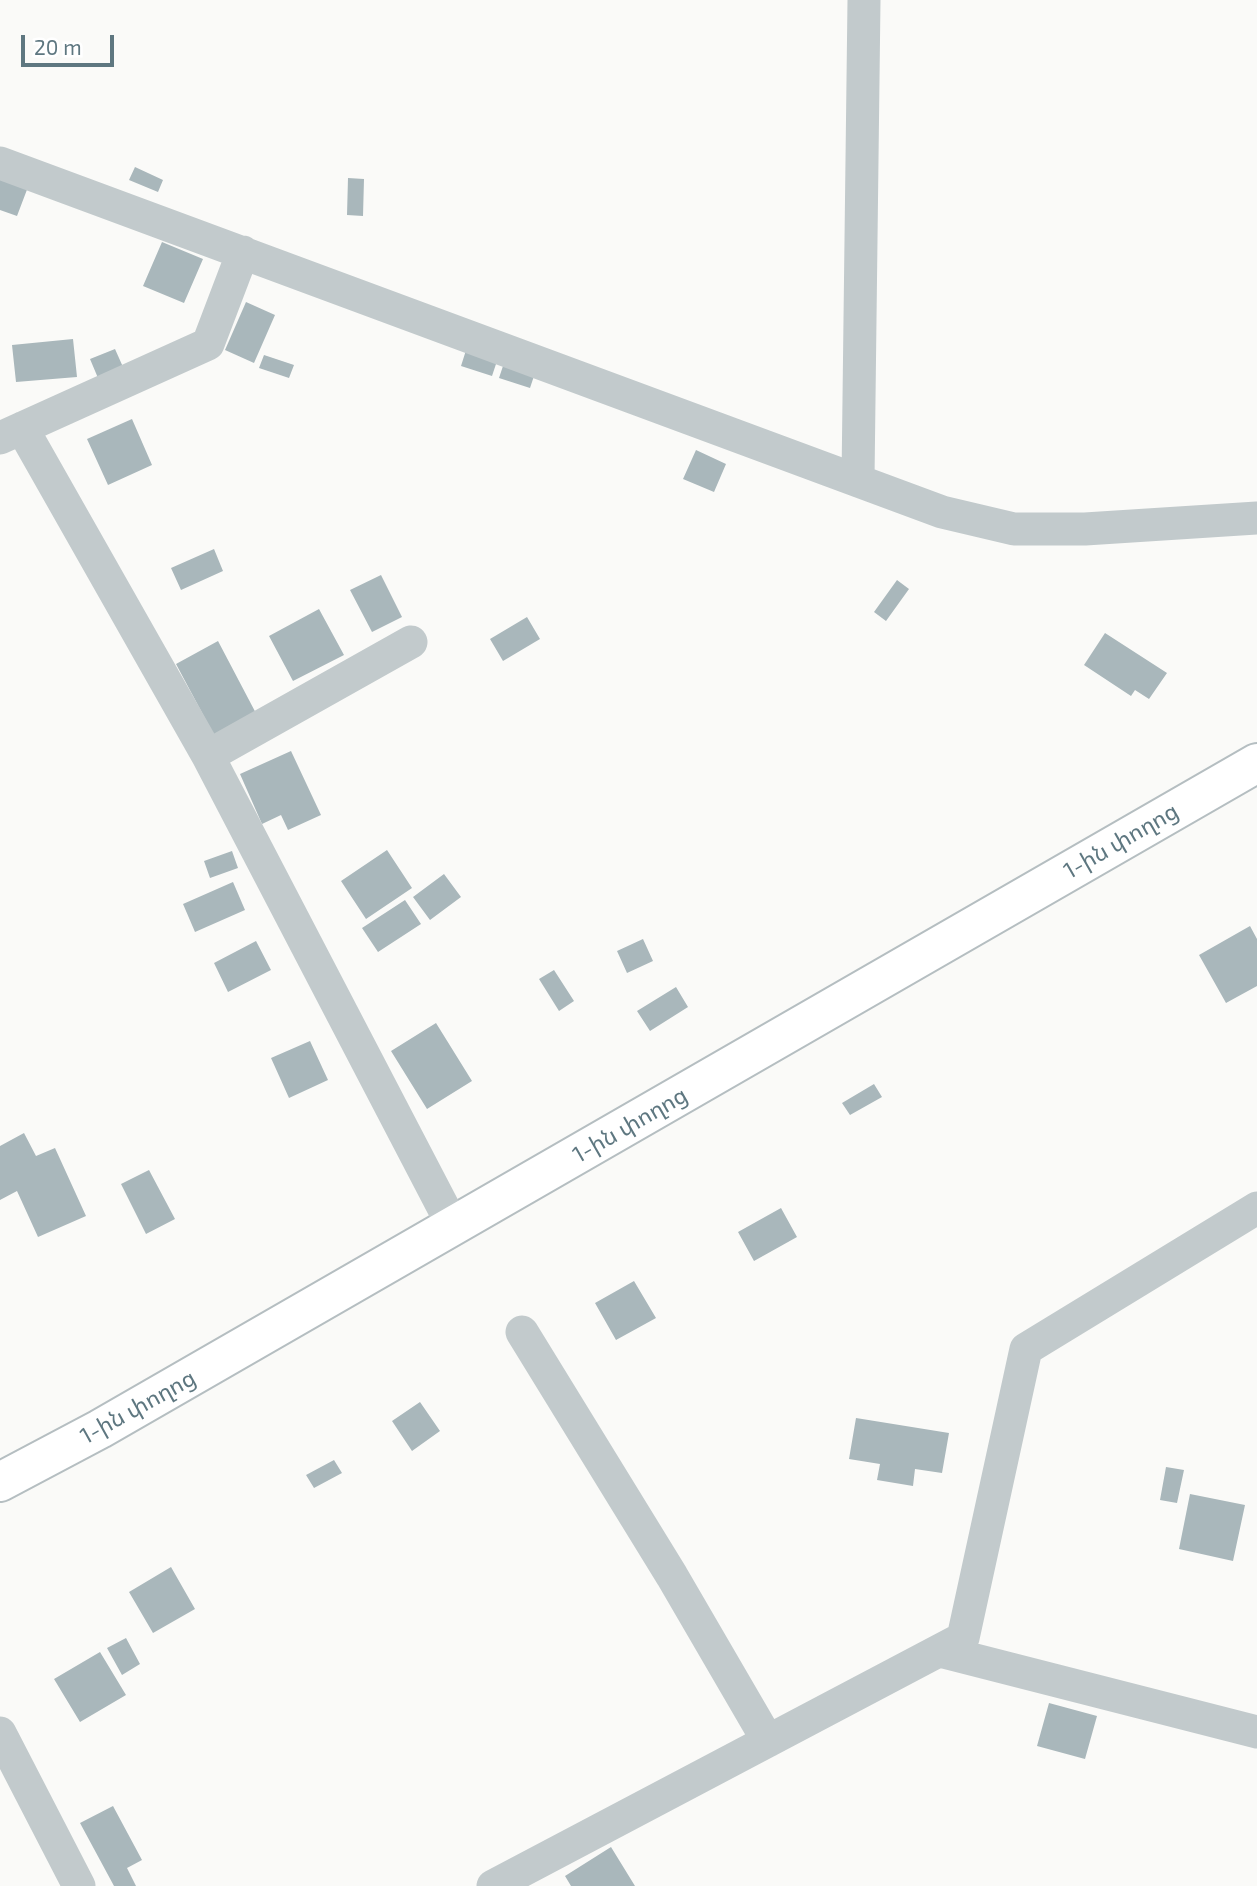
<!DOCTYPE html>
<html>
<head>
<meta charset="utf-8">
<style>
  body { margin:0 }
  #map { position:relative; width:1257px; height:1886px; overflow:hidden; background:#fafaf8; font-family:"Exo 2",sans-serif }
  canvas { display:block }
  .scale { position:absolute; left:21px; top:35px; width:93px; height:32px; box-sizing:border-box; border:4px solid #5e7780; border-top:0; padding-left:9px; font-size:21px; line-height:24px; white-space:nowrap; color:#5e7780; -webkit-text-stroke:5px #fff; paint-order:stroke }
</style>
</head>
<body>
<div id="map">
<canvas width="1257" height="1886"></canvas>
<div class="scale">20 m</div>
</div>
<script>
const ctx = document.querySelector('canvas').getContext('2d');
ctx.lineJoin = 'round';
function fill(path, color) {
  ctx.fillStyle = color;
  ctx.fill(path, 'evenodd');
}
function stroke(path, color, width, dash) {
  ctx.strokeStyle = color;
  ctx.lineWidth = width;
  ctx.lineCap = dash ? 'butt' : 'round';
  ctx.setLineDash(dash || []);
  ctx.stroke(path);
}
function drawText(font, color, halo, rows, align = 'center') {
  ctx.font = font + ' "Exo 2","Noto Sans Armenian",sans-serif';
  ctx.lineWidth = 7;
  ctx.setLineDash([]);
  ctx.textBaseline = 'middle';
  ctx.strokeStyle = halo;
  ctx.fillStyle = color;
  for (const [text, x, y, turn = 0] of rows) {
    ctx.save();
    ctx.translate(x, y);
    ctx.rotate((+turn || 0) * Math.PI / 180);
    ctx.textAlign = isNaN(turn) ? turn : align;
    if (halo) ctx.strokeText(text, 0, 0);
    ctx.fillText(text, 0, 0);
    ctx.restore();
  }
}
const building = new Path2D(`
  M135,167L163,180L158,192L129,180Z
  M0,176L28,187L17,216L0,210Z
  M348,178L364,179L363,216L347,215Z
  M162,242L203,259L184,303L143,286Z
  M246,302L275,315L254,363L225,350Z
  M73,339L77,377L16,382L12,345Z
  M468,344L499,355L492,376L461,366Z
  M115,349L123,367L98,378L90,359Z
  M264,355L294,365L289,378L259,368Z
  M505,360L536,370L530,388L499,378Z
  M132,419L152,465L108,485L87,439Z
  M696,450L726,464L714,492L683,479Z
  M214,549L223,571L181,590L171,568Z
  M381,575L402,617L372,632L350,590Z
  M897,580L909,589L886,621L874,612Z
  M319,609L344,655L293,681L269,636Z
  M527,617L540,639L503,661L490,639Z
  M1105,633L1167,673L1149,699L1135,690L1131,696L1084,665Z
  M218,641L259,719L217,741L176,664Z
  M291,751L321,815L288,830L281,815L262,824L240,774Z
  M387,850L412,888L366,919L341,881Z
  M232,851L238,868L210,878L204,861Z
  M444,874L461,897L430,920L413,897Z
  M233,882L245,910L195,932L183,904Z
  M405,900L421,924L378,952L362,928Z
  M1250,926L1257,939V986L1226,1003L1199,955Z
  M643,939L653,961L627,973L617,951Z
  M256,941L271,970L228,992L214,963Z
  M554,970L574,1001L559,1011L539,979Z
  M676,987L688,1007L650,1031L637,1011Z
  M436,1023L472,1081L427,1109L391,1051Z
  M310,1041L328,1080L289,1098L271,1058Z
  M874,1084L882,1097L850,1115L842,1103Z
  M24,1133L36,1156L55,1148L86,1216L38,1237L17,1191L0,1200V1146Z
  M149,1170L175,1219L146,1234L121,1184Z
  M781,1208L797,1237L754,1261L738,1232Z
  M634,1281L656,1318L616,1340L595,1303Z
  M420,1402L440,1431L412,1451L392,1421Z
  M856,1418L949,1433L942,1473L915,1469L913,1486L877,1480L880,1464L849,1459Z
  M334,1460L342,1473L314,1488L306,1475Z
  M1166,1467L1184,1470L1177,1503L1160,1500Z
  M1190,1494L1245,1505L1233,1561L1179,1549Z
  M171,1567L195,1609L153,1633L129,1592Z
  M126,1638L140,1664L122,1675L107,1648Z
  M100,1652L126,1695L80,1722L54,1679Z
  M1049,1703L1097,1716L1085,1759L1037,1746Z
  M113,1806L142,1860L127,1868L136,1886H114L80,1823Z
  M611,1847L635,1886H571L565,1876Z`);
const minor = new Path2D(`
  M0,163L942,512L1014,529H1085L1257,518
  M22,428L208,756L453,1226
  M0,438L208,344L243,252
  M858,479L864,0
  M208,756L411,642
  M522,1332L672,1576L768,1741
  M940,1651L1257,1732
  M0,1733L79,1886
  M493,1886L963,1638L1026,1349L1257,1208`);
const secondary = new Path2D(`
  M0,1482L100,1429L1257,763`);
const streetNames = [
  ["1-ին փողոց",1121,841,-30],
  ["1-ին փողոց",630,1125,-30],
  ["1-ին փողոց",138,1407,-29]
];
fill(building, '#a9b7bb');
stroke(secondary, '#b5bec1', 42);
stroke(minor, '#c2cacc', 33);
stroke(secondary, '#fff', 38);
drawText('23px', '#5e7780', '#fff', streetNames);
</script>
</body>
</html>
